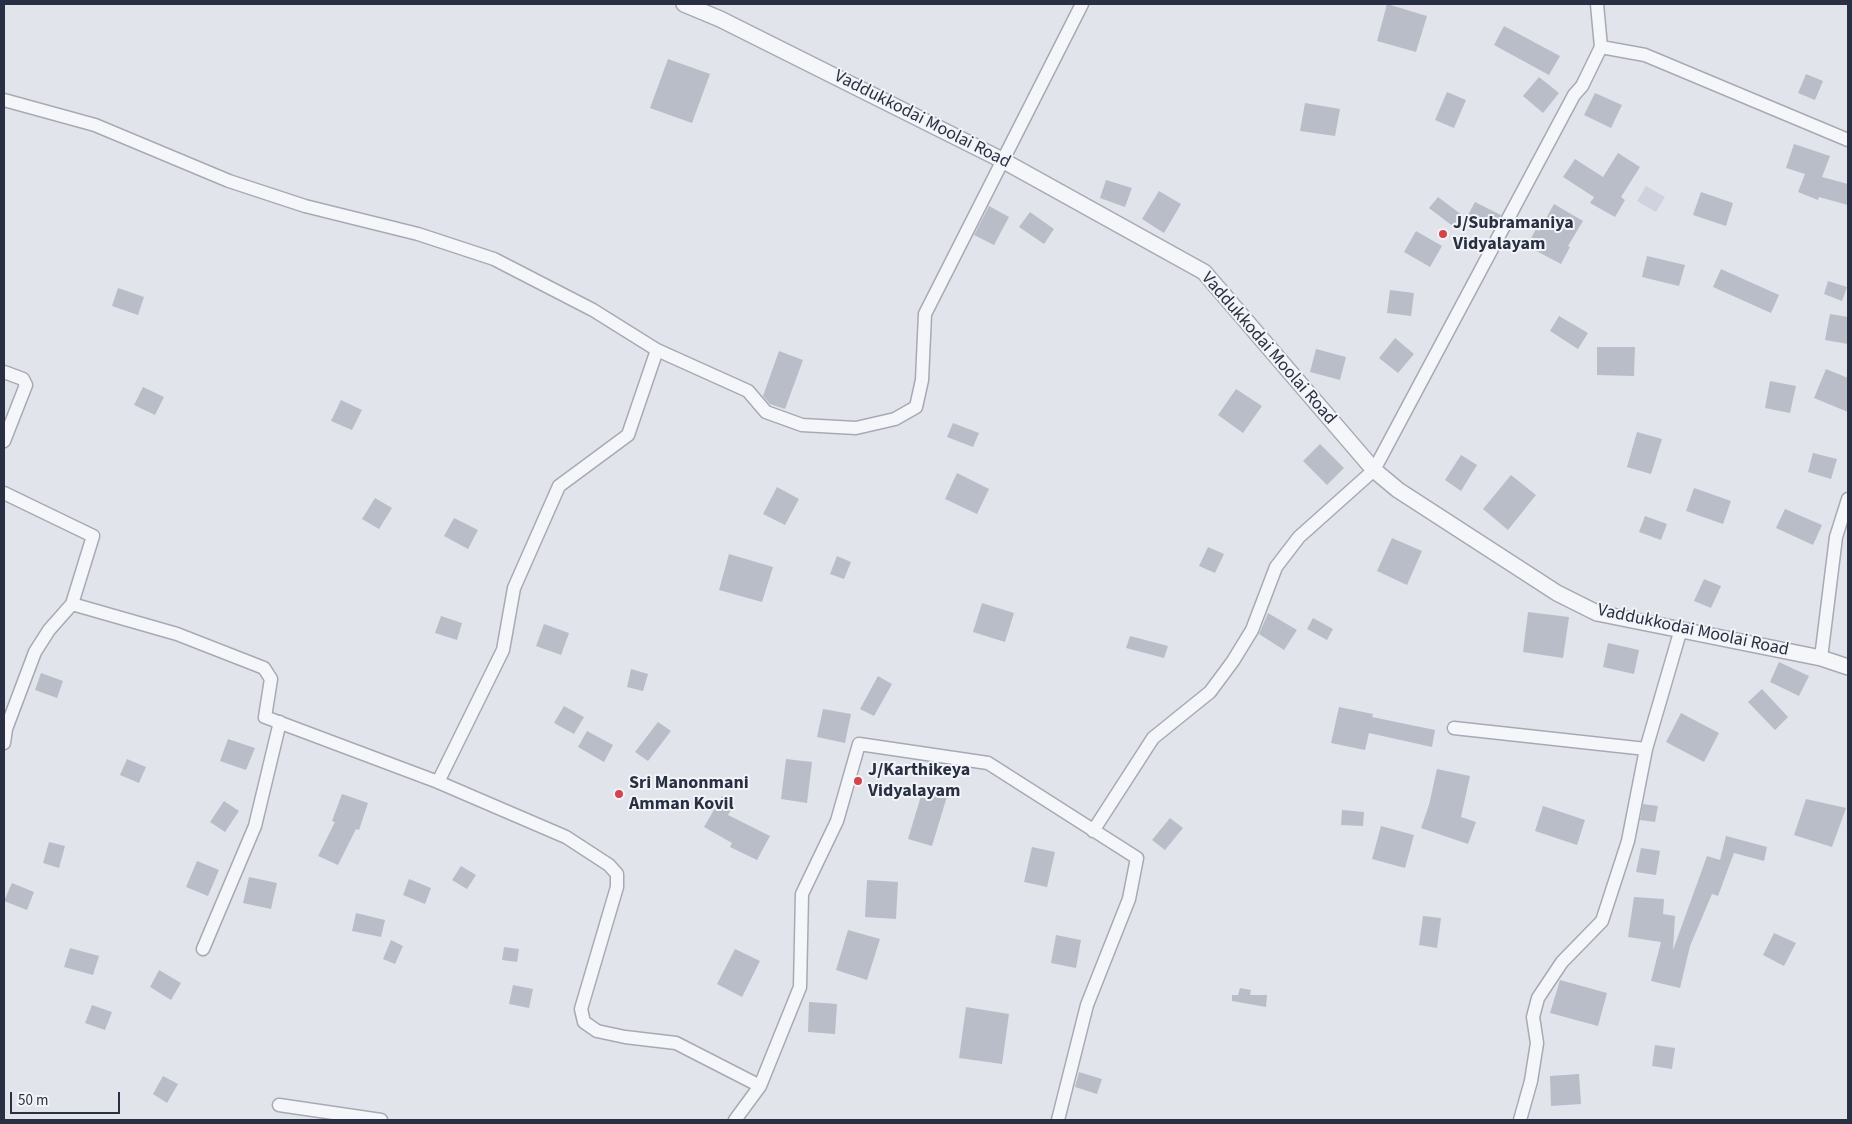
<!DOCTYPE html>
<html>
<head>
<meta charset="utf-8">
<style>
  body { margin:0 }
  #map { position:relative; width:1852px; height:1124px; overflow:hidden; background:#e2e4eb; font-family:"Source Sans 3",sans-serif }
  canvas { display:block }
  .frame { position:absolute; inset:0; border:5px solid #293043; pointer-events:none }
  .scale { position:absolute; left:10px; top:1092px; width:110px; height:22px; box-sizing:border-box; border:2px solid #293043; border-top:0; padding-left:6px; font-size:15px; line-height:18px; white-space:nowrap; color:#293043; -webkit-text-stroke:4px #f2f4f8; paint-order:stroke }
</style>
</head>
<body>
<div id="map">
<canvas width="1852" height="1124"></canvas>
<div class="frame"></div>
<div class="scale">50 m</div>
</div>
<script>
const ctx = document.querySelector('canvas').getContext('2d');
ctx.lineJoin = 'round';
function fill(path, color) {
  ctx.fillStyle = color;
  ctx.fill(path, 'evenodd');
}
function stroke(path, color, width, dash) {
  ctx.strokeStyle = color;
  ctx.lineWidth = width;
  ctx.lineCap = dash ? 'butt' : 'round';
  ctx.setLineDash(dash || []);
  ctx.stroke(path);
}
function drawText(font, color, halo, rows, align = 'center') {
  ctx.font = font + ' "Source Sans 3",sans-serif';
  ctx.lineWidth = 4;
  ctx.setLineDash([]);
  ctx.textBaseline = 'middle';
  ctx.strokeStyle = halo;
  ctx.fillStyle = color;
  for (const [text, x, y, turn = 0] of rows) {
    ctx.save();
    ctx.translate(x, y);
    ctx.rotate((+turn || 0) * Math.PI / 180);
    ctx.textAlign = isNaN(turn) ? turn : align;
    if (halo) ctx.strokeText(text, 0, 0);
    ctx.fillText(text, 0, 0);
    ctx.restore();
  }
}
const built = new Path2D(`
  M1646,186L1665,197L1656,212L1637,201Z`);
const building = new Path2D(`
  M1387,4L1427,16L1416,52L1377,41Z
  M1504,26L1560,56L1549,75L1494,45Z
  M668,59L710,74L692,123L650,108Z
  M1806,74L1823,81L1815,100L1798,93Z
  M1539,77L1559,93L1543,113L1523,96Z
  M1447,92L1466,100L1454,128L1435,120Z
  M1595,93L1622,105L1611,128L1584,115Z
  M1305,103L1340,109L1335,136L1300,131Z
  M1794,144L1830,156L1822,177L1848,184V205L1819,197L1818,200L1798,192L1805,174L1786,168Z
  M1618,153L1640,167L1621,197L1625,200L1615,217L1590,203L1594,197L1563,177L1575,159L1603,177Z
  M1106,180L1132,188L1125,207L1100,198Z
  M1159,191L1181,204L1164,233L1142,219Z
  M1701,192L1733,203L1726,226L1693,215Z
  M1438,197L1462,215L1454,227L1429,208Z
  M1475,202L1501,215L1493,230L1467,217Z
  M1554,204L1583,221L1568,246L1570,247L1561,264L1527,246L1536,229L1539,231Z
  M989,206L1009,217L994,245L974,235Z
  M1030,212L1054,229L1044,244L1019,227Z
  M1416,231L1442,246L1430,267L1404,252Z
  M1647,256L1685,265L1679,286L1642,277Z
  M1721,269L1779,295L1771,313L1713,287Z
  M1828,281L1847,287L1842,301L1824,294Z
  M118,288L144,297L138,315L112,306Z
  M1390,290L1414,293L1411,316L1387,313Z
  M1830,314L1848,317V344L1825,340Z
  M1559,316L1588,333L1578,349L1550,331Z
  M1395,338L1414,354L1398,373L1379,358Z
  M1597,347H1635L1634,376L1597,375Z
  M1316,349L1346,357L1340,380L1310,372Z
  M779,351L803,360L785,409L770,404L763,396Z
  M1826,369L1848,378V412L1814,398Z
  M1770,381L1796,386L1790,413L1765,408Z
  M143,387L164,397L155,415L134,405Z
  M1236,389L1262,406L1243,433L1218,415Z
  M341,400L362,410L352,430L331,421Z
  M953,423L979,433L973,447L947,437Z
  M1637,432L1662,439L1651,474L1627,467Z
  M1320,444L1344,468L1327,485L1303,461Z
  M1813,453L1837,459L1831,479L1808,472Z
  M1461,455L1477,465L1461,491L1445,480Z
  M957,473L989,489L977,514L945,499Z
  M1511,475L1536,495L1508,530L1483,509Z
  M777,487L799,499L785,525L763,514Z
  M1694,488L1731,501L1723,524L1686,511Z
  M375,498L392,508L379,529L362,519Z
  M1785,509L1822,525L1813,545L1776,528Z
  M1645,516L1667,524L1661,540L1639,532Z
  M454,518L478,530L468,549L444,536Z
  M1392,538L1422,551L1407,585L1377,571Z
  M1208,547L1224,554L1215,573L1199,566Z
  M729,554L773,567L762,602L719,590Z
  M837,556L851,562L844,579L830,574Z
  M1704,579L1721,586L1711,608L1694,601Z
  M982,603L1014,613L1005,642L973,632Z
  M1528,612L1569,617L1563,658L1523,652Z
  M1268,613L1297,630L1284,650L1259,634Z
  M441,616L462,623L457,640L435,633Z
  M1313,618L1333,629L1327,640L1307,629Z
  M544,624L569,633L561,655L536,646Z
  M1130,636L1168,646L1164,658L1126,648Z
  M1608,643L1639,650L1634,674L1603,667Z
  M1779,662L1809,676L1799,696L1770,682Z
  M631,669L648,674L643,691L627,687Z
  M41,673L63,681L57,698L35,690Z
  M878,676L892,684L874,716L860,709Z
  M1762,689L1788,717L1775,730L1748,702Z
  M564,706L584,717L574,734L554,723Z
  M1339,707L1373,714L1372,717L1435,730L1432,747L1369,733L1365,750L1331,743Z
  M823,709L851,714L845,743L817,737Z
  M1681,713L1719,733L1704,762L1666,742Z
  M658,722L671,731L648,761L635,752Z
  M587,731L613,745L604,762L578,747Z
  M228,739L255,748L246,770L220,761Z
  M127,759L146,767L139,783L120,775Z
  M786,759L812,762L807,803L781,799Z
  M1437,769L1470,776L1461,817L1476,822L1468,844L1421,828L1429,805Z
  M924,786L948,793L932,846L908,839Z
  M342,794L368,803L359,830L356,829L338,865L318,856L335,822L332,821Z
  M722,796L735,803L728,815L770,836L757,860L730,847L732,843L704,827Z
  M1806,799L1846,808L1832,847L1794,835Z
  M224,801L239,811L225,832L210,822Z
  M1643,804L1658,806L1655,822L1640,820Z
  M1543,806L1585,820L1577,845L1535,831Z
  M1342,810L1364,812L1363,826L1341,825Z
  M1170,818L1183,828L1165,850L1152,840Z
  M1381,826L1414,835L1405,868L1372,859Z
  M1726,836L1767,847L1764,861L1734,853L1718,896L1712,894L1690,946L1680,988L1651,981L1661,942L1628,937L1634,897L1664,899L1663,914L1675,916L1673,950L1707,856L1720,860Z
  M49,842L65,846L59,868L43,863Z
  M1032,847L1055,852L1047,887L1024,882Z
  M1641,848L1660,851L1656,875L1636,872Z
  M197,861L219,870L208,896L186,887Z
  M461,866L476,875L467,889L452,880Z
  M249,877L277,883L271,909L243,903Z
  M409,879L431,888L425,904L403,895Z
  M867,880L898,882L896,919L865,917Z
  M12,883L34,892L27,910L4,901Z
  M356,913L385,920L381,937L352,931Z
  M1423,916L1441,918L1437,948L1419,945Z
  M848,930L880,939L867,980L836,970Z
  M1774,933L1796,943L1784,966L1763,955Z
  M1056,935L1081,940L1076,968L1051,963Z
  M391,940L403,946L395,964L383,959Z
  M504,947L519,949L517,962L502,960Z
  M70,948L99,956L93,975L64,967Z
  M735,949L760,961L742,997L717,984Z
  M159,970L181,983L171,1000L150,987Z
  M1560,980L1607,993L1598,1026L1550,1013Z
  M513,985L533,989L529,1008L509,1004Z
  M1240,988L1251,990L1250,995H1267L1266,1007L1232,1001V995H1238Z
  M809,1002L837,1004L835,1034L808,1032Z
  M92,1005L112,1012L105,1030L85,1023Z
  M966,1007L1009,1014L1002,1064L959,1058Z
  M1655,1045L1675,1048L1672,1069L1652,1066Z
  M1079,1072L1102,1079L1097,1094L1075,1087Z
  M1579,1074L1581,1104L1551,1106L1550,1076Z
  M163,1076L178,1084L167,1103L153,1094Z`);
const minor = new Path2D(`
  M1597,4L1601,47
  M4,100L95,125L229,181L305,206L418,234L494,259L593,310L657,350L748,391L766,412L802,425L856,428L895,419L916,407L922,380L925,314L1082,4
  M4,372L23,379L26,385L4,441
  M4,493L93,536L72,604L177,634L264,668L271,679L265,717L438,782L566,837L609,865L617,874V887L581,1009L584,1022L597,1031L625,1037L676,1043L760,1086
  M1821,658L1836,537L1848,499
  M4,728L6,729L35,652L49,630L72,604
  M1454,728L1646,749
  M4,743L6,729
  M438,782L503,650L514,588L559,486L628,435L657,350
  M1093,831L1153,738L1210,692L1233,661L1252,630L1276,567L1299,537L1374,470L1574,95L1582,86L1601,47L1645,55L1848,140
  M203,949L255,826L280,722
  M279,1105L381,1120
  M735,1120L760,1086L800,987L802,894L837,821L859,744L988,763L1137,858L1129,899L1087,1005L1058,1120
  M1520,1120L1531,1081L1537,1043L1533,1017L1538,998L1562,962L1602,921L1628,841L1646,749L1681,629`);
const tertiary = new Path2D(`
  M684,4L720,19L1002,160L1204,272L1374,470L1398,490L1557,593L1597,613L1821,658L1848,667`);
const markers = [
  [1443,234,5,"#d3444b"],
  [858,781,5,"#d3444b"],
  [619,794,5,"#d3444b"]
];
const streetNames = [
  ["Vaddukkodai Moolai Road",922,120,27],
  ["Vaddukkodai Moolai Road",1268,349,49],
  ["Vaddukkodai Moolai Road",1693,631,12]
];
const poiNames = [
  ["J/Subramaniya",1453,224],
  ["Vidyalayam",1453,245],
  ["J/Karthikeya",868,771],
  ["Vidyalayam",868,792],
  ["Sri Manonmani",629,784],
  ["Amman Kovil",629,805]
];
fill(built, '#d0d3dd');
fill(building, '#b9bdc8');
stroke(minor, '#a7aab5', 15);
stroke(tertiary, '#a7aab5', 18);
stroke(minor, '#f5f6f9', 12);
stroke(tertiary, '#f5f6f9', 15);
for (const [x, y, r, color] of markers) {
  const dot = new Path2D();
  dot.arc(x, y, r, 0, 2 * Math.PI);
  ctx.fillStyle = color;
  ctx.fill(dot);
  stroke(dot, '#f2f4f8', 2);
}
drawText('18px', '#293043', '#f2f4f8', streetNames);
drawText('bold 18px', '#293043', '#f2f4f8', poiNames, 'left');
</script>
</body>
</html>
